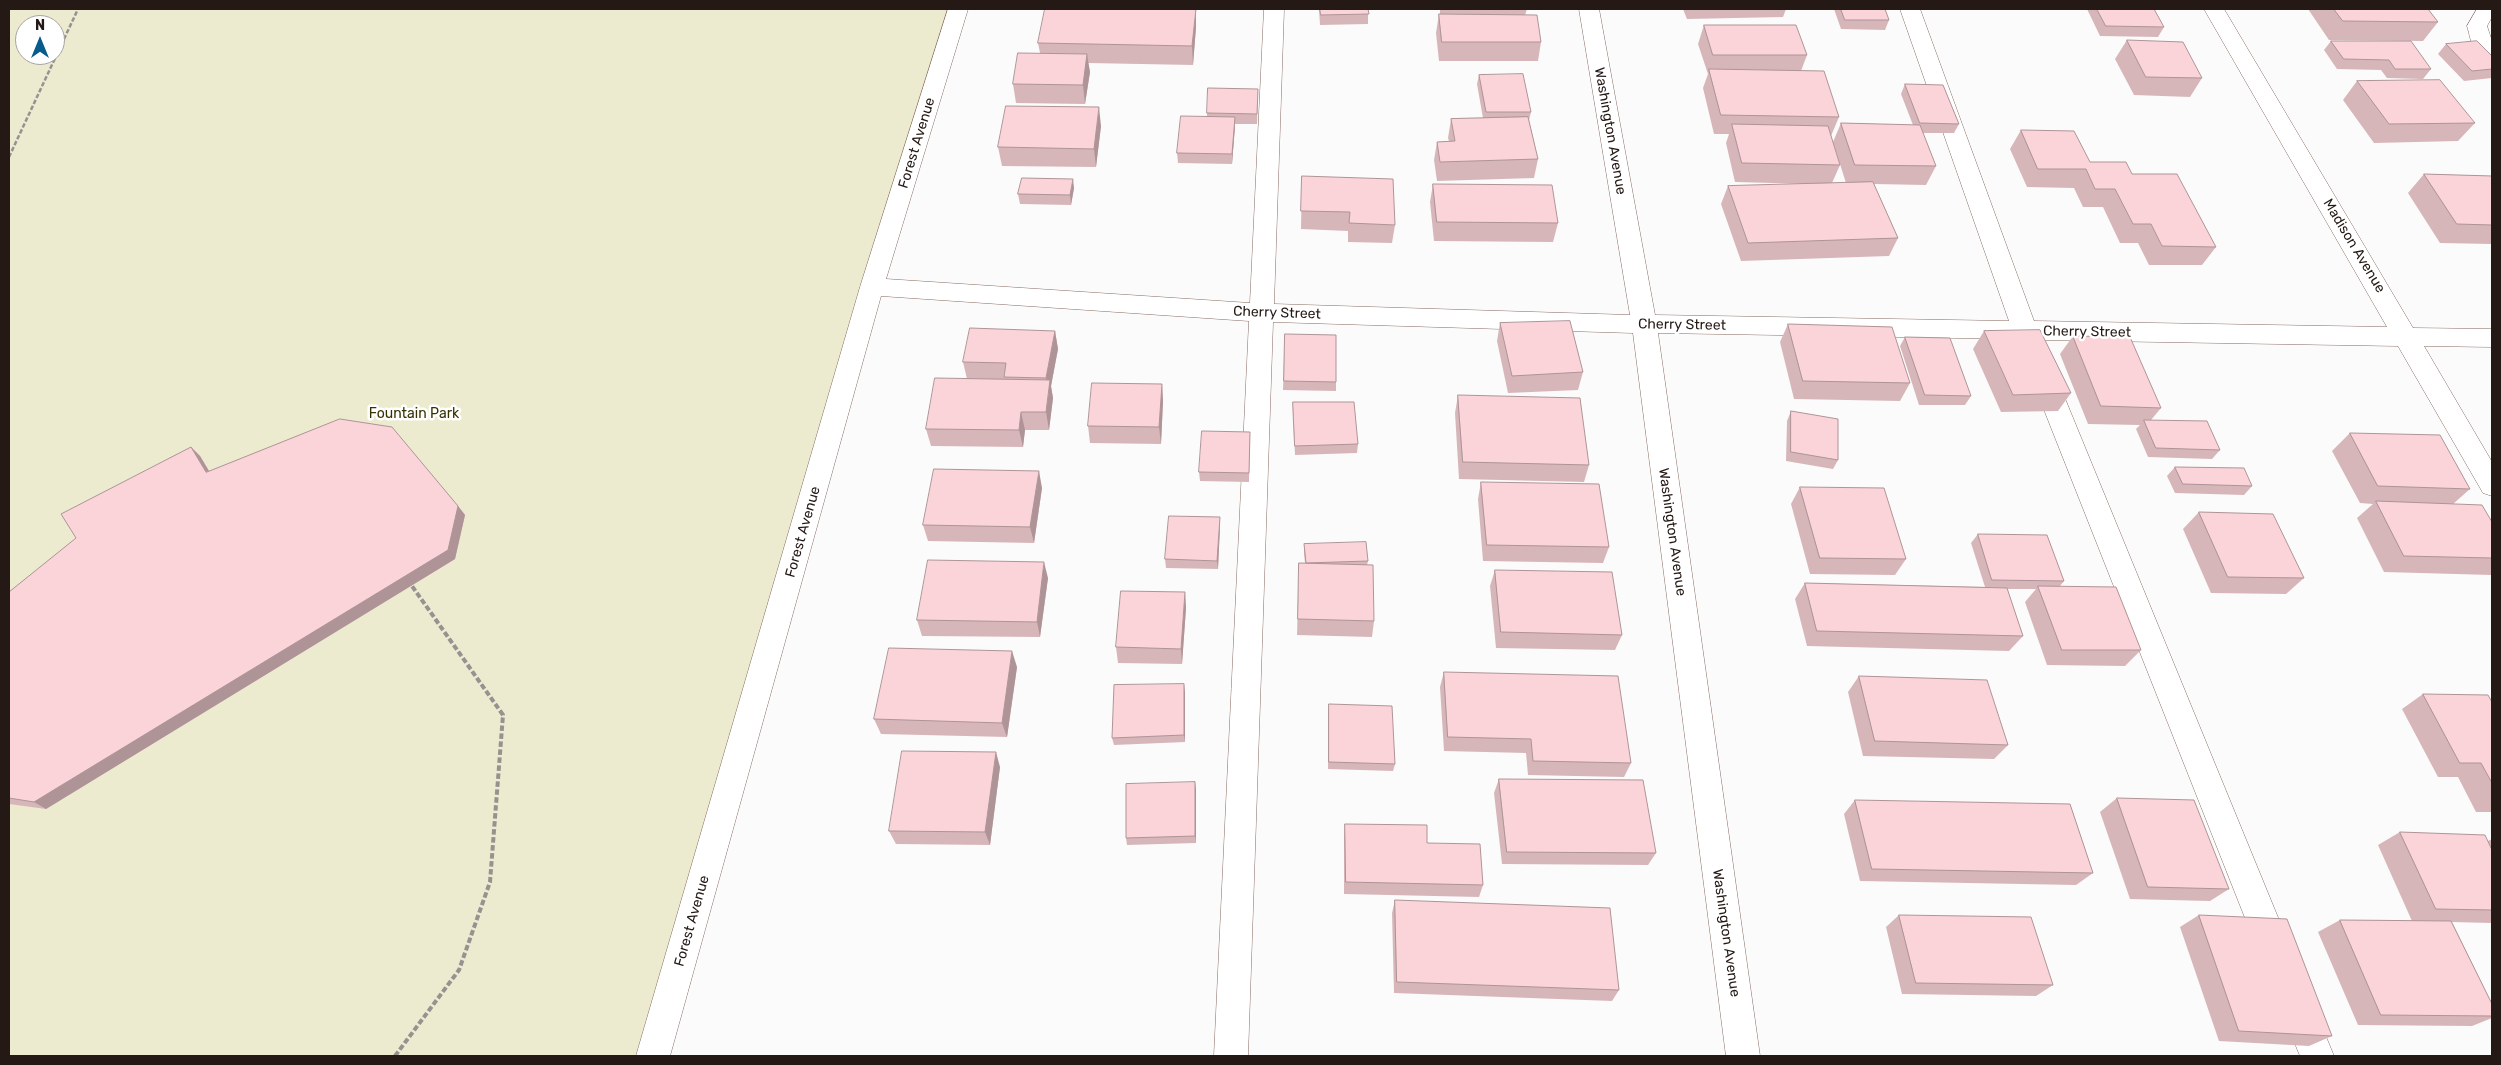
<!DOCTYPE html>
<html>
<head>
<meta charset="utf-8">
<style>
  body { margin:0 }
  #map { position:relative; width:2501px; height:1065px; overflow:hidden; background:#fbfbfb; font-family:Rubik,sans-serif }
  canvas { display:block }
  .frame { position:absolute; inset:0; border:10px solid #241915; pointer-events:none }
  .north { position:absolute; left:15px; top:15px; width:50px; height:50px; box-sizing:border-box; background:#fff; border:1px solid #a7a3a1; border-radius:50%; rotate:0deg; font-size:14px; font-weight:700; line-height:20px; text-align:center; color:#241915 }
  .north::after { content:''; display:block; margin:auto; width:18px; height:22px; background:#075b8d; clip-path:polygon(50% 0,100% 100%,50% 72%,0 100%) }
</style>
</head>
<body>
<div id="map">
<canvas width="2501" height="1065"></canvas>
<div class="frame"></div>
<div class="north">N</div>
</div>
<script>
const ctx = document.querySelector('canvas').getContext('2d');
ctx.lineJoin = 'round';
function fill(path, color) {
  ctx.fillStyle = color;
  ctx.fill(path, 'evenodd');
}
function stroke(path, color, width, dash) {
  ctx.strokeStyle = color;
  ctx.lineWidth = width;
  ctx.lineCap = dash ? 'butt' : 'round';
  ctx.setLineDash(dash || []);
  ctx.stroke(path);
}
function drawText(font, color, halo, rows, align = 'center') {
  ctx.font = font + ' Rubik,sans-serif';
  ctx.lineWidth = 5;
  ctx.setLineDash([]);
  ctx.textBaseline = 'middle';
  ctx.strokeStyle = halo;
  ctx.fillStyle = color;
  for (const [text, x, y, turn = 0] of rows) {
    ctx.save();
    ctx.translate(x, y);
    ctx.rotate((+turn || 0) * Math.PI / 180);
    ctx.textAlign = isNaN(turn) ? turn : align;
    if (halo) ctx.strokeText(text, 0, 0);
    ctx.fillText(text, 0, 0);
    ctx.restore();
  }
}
const green = new Path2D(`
  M9,9H958L872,287L653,1056H9ZM25,25H55V55H25Z`);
const pathFar1 = new Path2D(`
  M9,157L78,9`);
const path = new Path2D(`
  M395,1056L459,970L490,882L503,715L412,586`);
const minor = new Path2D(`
  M948,9H968L886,279L1250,303L1264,9H1284L1274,304L1630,315L1579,9H1599L1655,315L2009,321L1900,9H1920L2034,321L2387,327L2204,9H2224L2413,328L2492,329V347L2424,346L2492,462V496L2483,493L2398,346L2041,340L2293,954L2288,966L2276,971L2264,966L2016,339L1658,333L1760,1056H1726L1633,333L1273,322L1248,1056H1214L1249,321L881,296L670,1056H636L860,287Z
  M2477,9H2492V17L2487,26L2492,41V72C2474,67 2472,42 2467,26Z
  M2298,993L2310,998L2334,1056H2300L2281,1010L2286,998Z`);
const wall = new Path2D(`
  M1196,9V27L1193,65L1088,63L1090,72L1085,104L1016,103L1013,84L1040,53L1038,43Z
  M1319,9H1368V24L1320,25Z
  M1440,9H1527L1525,15L1541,42L1538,61H1439L1436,33L1439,14H1440Z
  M1683,9H1786L1783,17L1687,19Z
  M1834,9H1885L1889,20L1885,30L1841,29Z
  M2087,9H2154L2164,27L2158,37L2100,36Z
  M2308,9H2428L2438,22L2423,41L2329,40Z
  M1704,25L1807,55L1801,71L1839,117L1831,136L1840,165L1832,183H1846L1833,142L1841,123L1913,125L1901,94L1905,84L1959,124L1954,133H1923L1936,166L1926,185L1874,184L1898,238L1889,256L1741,261L1721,204L1728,186L1811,184L1735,182L1726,143L1729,134H1714L1703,88L1708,74L1698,44Z
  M2127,40L2202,78L2190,97L2134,95L2115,59Z
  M2331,41L2431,69L2423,79L2387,78L2381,70L2337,69L2324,50Z
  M2446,44L2492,56V78L2464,81L2438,54Z
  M1479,75L1531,112L1529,120L1538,159L1534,178L1437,181L1434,160L1437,142L1449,141L1448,138L1451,119L1483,118L1477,84Z
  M2357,81L2475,123L2458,141L2374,143L2343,100Z
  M1258,89L1257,124H1235L1232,164L1178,163L1177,153L1207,117V113Z
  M1101,126L1096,167L1002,166L998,147Z
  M2021,130L2090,162L2132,174L2216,247L2202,265H2149L2138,243H2120L2103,207H2083L2074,188L2027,187L2010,149Z
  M2424,174L2492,176V244L2440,243L2408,193Z
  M1302,176L1395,225L1392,243L1348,242V231L1301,229Z
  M1433,184L1558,223L1553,242L1434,241L1430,202Z
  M1074,188L1071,205L1020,204L1018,194Z
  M1500,323L1583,372L1578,390L1508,393L1497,341Z
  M1788,324L1910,383L1900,401L1794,399L1780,342Z
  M1055,331L1058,349L1051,386L1053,398L1049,430H1025L1023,447L931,446L926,429L967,379L963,362Z
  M1984,331L2071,393L2058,411L2001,412L1973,349Z
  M1285,334L1336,382V391L1283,390Z
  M2073,336L2161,408L2151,420L2220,450L2212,459L2148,457L2136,429L2140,425L2088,424L2060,354Z
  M1905,337L1971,396L1965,405H1919L1900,346Z
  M1162,384L1163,401L1161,444L1090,443L1088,426Z
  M1458,395L1589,465L1584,482L1459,479L1455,413Z
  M1293,402L1358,444L1357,453L1295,455L1293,412Z
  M1791,411L1838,460L1833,469L1786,461L1787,421Z
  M1250,432L1249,482L1200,481L1199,472Z
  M2350,433L2470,489L2453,504L2492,522V575L2384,572L2357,518L2373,504L2360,503L2332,451Z
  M191,447L200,456L209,471L458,506L465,515L455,559L46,809L9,804V592Z
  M2175,467L2252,486L2244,495L2175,493L2167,476Z
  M1481,482L1609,547L1603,563L1483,561L1478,499Z
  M1800,487L1906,559L1895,575L1810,574L1791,504Z
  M1042,488L1034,543L928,541L923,525Z
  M2199,512L2304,578L2286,594L2211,593L2183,529Z
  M1220,526L1218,569L1166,568L1165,559Z
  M1978,534L2064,581L2060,586L2141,650L2125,666L2047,665L2025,602L2036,589H2007L2023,636L2009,651L1807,646L1795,599L1805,583L1985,587L1971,543Z
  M1304,544L1368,561L1367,565L1374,621L1372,637L1297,635L1299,563H1305L1304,553Z
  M1495,570L1622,635L1615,650L1496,648L1490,586Z
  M1048,578L1040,637L922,636L917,620Z
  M1185,592L1186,608L1182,664L1118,663L1116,647Z
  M1017,667L1007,737L881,734L874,719Z
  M1444,672L1631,763L1624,777L1528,775L1526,753L1444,751L1440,687Z
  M1859,676L2008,745L1994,759L1863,756L1848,692Z
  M1185,692V742L1114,745L1112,738Z
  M2423,694L2492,702V812H2476L2458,777H2438L2402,709Z
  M1329,704L1395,764L1393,771L1328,769V712Z
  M1000,767L990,845L896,844L889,831Z
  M1499,779L1656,853L1648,865L1502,864L1494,793Z
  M1195,782L1196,843L1127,845L1126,838Z
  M2117,798L2229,889L2210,901L2130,899L2100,812Z
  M1855,800L2093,873L2076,885L1860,881L1844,814Z
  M1345,824L1427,843L1483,885L1479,897L1344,894V837Z
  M2400,832L2488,841L2492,839V923L2452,922L2492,1004V1018L2472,1026L2358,1025L2318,932L2340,920L2412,921L2378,845Z
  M1395,900L1619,990L1612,1001L1394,993L1392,913Z
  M1899,915L2053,985L2036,996L1902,994L1886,927Z
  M2199,915L2332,1036L2309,1046L2219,1041L2180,927Z`);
const shadedWall = new Path2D(`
  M1196,9V27L1193,65L1192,46Z
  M1087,54L1090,72L1085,104L1083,85Z
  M1099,107L1101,126L1096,167L1094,149Z
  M1235,117V127L1232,164V154Z
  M1073,179L1074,188L1071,205L1070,195Z
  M1055,331L1058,349L1051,386L1053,398L1049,430L1046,412L1049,391L1046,378Z
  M1162,384L1163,401L1161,444L1159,427Z
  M1021,412L1025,430L1023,447L1019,430Z
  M191,447L200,456L215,481L206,472Z
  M1039,471L1042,488L1034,543L1030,527Z
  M458,506L465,515L455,559L46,809L34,802Z
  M1220,517V526L1218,569L1217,561Z
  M1044,562L1048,578L1040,637L1037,622Z
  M1185,592L1186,608L1182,664L1181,649Z
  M1012,651L1017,667L1007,737L1002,723Z
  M1184,684L1185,692V742L1184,735Z
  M996,752L1000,767L990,845L985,832Z
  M1195,782L1196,789V843L1195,836Z`);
const building = new Path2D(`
  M1045,9H1196L1192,46L1038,43Z
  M1320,9H1368L1369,14L1321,15Z
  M1841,9H1885L1889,20H1845Z
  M2097,9H2154L2164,27L2106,26Z
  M2334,9H2428L2438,22L2343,21Z
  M1439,14L1537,15L1541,42H1442Z
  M1704,25H1796L1807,55H1713Z
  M2127,40L2183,42L2202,78L2146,77Z
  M2331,41H2411L2431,69H2395L2389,60L2344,59Z
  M2477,41L2492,56V69L2472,71L2446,44Z
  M1018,53L1087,54L1083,85L1013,84Z
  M1709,69L1824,71L1839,117L1721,115Z
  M1523,74L1531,112H1486L1479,75Z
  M2440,80L2475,123L2389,124L2357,81Z
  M1905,84L1943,85L1959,124L1920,123Z
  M1208,88L1258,89L1257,114L1207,113Z
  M1006,106L1099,107L1094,149L998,147Z
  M1181,116L1235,117L1232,154L1177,153Z
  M1528,117L1538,159L1440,162L1437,142L1455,141L1451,119Z
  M1841,123L1920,125L1936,166L1855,165Z
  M1732,124L1828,126L1840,165L1742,163Z
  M2021,130L2074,131L2090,162H2126L2132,174H2177L2216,247L2162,246L2151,224H2133L2115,189H2095L2086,169H2038Z
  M2424,174L2492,176V225L2457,224Z
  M1302,176L1393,179L1395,225L1349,223L1350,212L1301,211Z
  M1022,178L1073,179L1070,195L1018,194Z
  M1873,182L1898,238L1748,243L1728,186Z
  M1433,184L1552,185L1558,223L1437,222Z
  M1570,321L1583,372L1512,376L1500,323Z
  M1788,324L1892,327L1910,383L1803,381Z
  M970,328L1055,331L1046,378L1004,377L1006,363L963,362Z
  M2040,330L2071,393L2013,395L1984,331Z
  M1285,334L1336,335V382L1284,381Z
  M2073,336L2130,337L2161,408L2101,406Z
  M1905,337L1950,338L1971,396L1925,395Z
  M935,378L1050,380L1046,412H1021L1019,430L926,429Z
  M1092,383L1162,384L1159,427L1088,426Z
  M1458,395L1580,398L1589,465L1463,462Z
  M1293,402H1354L1358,444L1295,446Z
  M1791,411L1838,419V460L1791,452Z
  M340,419L392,427L458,506L448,550L34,802L9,798V592L76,538L61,514L191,447L206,472Z
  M2144,420L2207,421L2220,450L2156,448Z
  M1202,431L1250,432L1249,473L1199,472Z
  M2350,433L2440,435L2470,489L2378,486Z
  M2175,467L2244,468L2252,486L2183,484Z
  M934,469L1039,471L1030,527L923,525Z
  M1481,482L1599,484L1609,547L1487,545Z
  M1800,487L1884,488L1906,559L1820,558Z
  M2376,501L2482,505L2492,522V558L2404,556Z
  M2199,512L2273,514L2304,578L2228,577Z
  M1169,516L1220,517L1217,561L1165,559Z
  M1978,534L2047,535L2064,581L1992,580Z
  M1366,542L1368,561L1306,563L1304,544Z
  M928,560L1044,562L1037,622L917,620Z
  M1299,563L1373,565L1374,621L1298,619Z
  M1495,570L1612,572L1622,635L1501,632Z
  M1805,583L2007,588L2023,636L1817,631Z
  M2038,586L2116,587L2141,650H2062Z
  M1121,591L1185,592L1181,649L1116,647Z
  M889,648L1012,651L1002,723L874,719Z
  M1444,672L1618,676L1631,763L1533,761L1531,739L1448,737Z
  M1859,676L1987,680L2008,745L1875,741Z
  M1184,684V735L1112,738L1114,685Z
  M2423,694L2488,695L2492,702V783L2481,763H2460Z
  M1329,704L1392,706L1395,764L1329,762Z
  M902,751L996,752L985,832L889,831Z
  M1499,779L1643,780L1656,853L1507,852Z
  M1195,782V836L1126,838V784Z
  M2117,798L2194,800L2229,889L2148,887Z
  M1855,800L2070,804L2093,873L1872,869Z
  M1345,824L1427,825V843L1480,844L1483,885L1346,882Z
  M2400,832L2485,835L2492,850V910L2436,909Z
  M1395,900L1610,908L1619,990L1397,982Z
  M1899,915L2031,917L2053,985L1916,983Z
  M2199,915L2287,919L2332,1036L2239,1031Z
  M2340,920L2451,921L2492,1004V1016L2381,1015Z`);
const streetNames = [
  ["Washington Avenue",1610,131,80],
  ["Forest Avenue",917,143,-73],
  ["Madison Avenue",2354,246,59],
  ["Cherry Street",1277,313,2],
  ["Cherry Street",1682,325,1],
  ["Cherry Street",2087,332,1],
  ["Forest Avenue",803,532,-74],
  ["Washington Avenue",1672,532,82],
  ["Forest Avenue",692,921,-74],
  ["Washington Avenue",1726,933,82]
];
const parkNames = [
  ["Fountain Park",414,414]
];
fill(green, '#ecebd0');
stroke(minor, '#886c62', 1);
stroke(pathFar1, '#979290', 2.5, [4.5, 2]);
stroke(path, '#979290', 4, [5.5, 2.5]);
fill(minor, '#fff');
fill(wall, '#d7b6ba');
fill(shadedWall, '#af9497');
fill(building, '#fad4d8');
stroke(building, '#af9497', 1);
drawText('14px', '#241915', '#fff', streetNames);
drawText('14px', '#373300', '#fff', parkNames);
</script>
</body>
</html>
